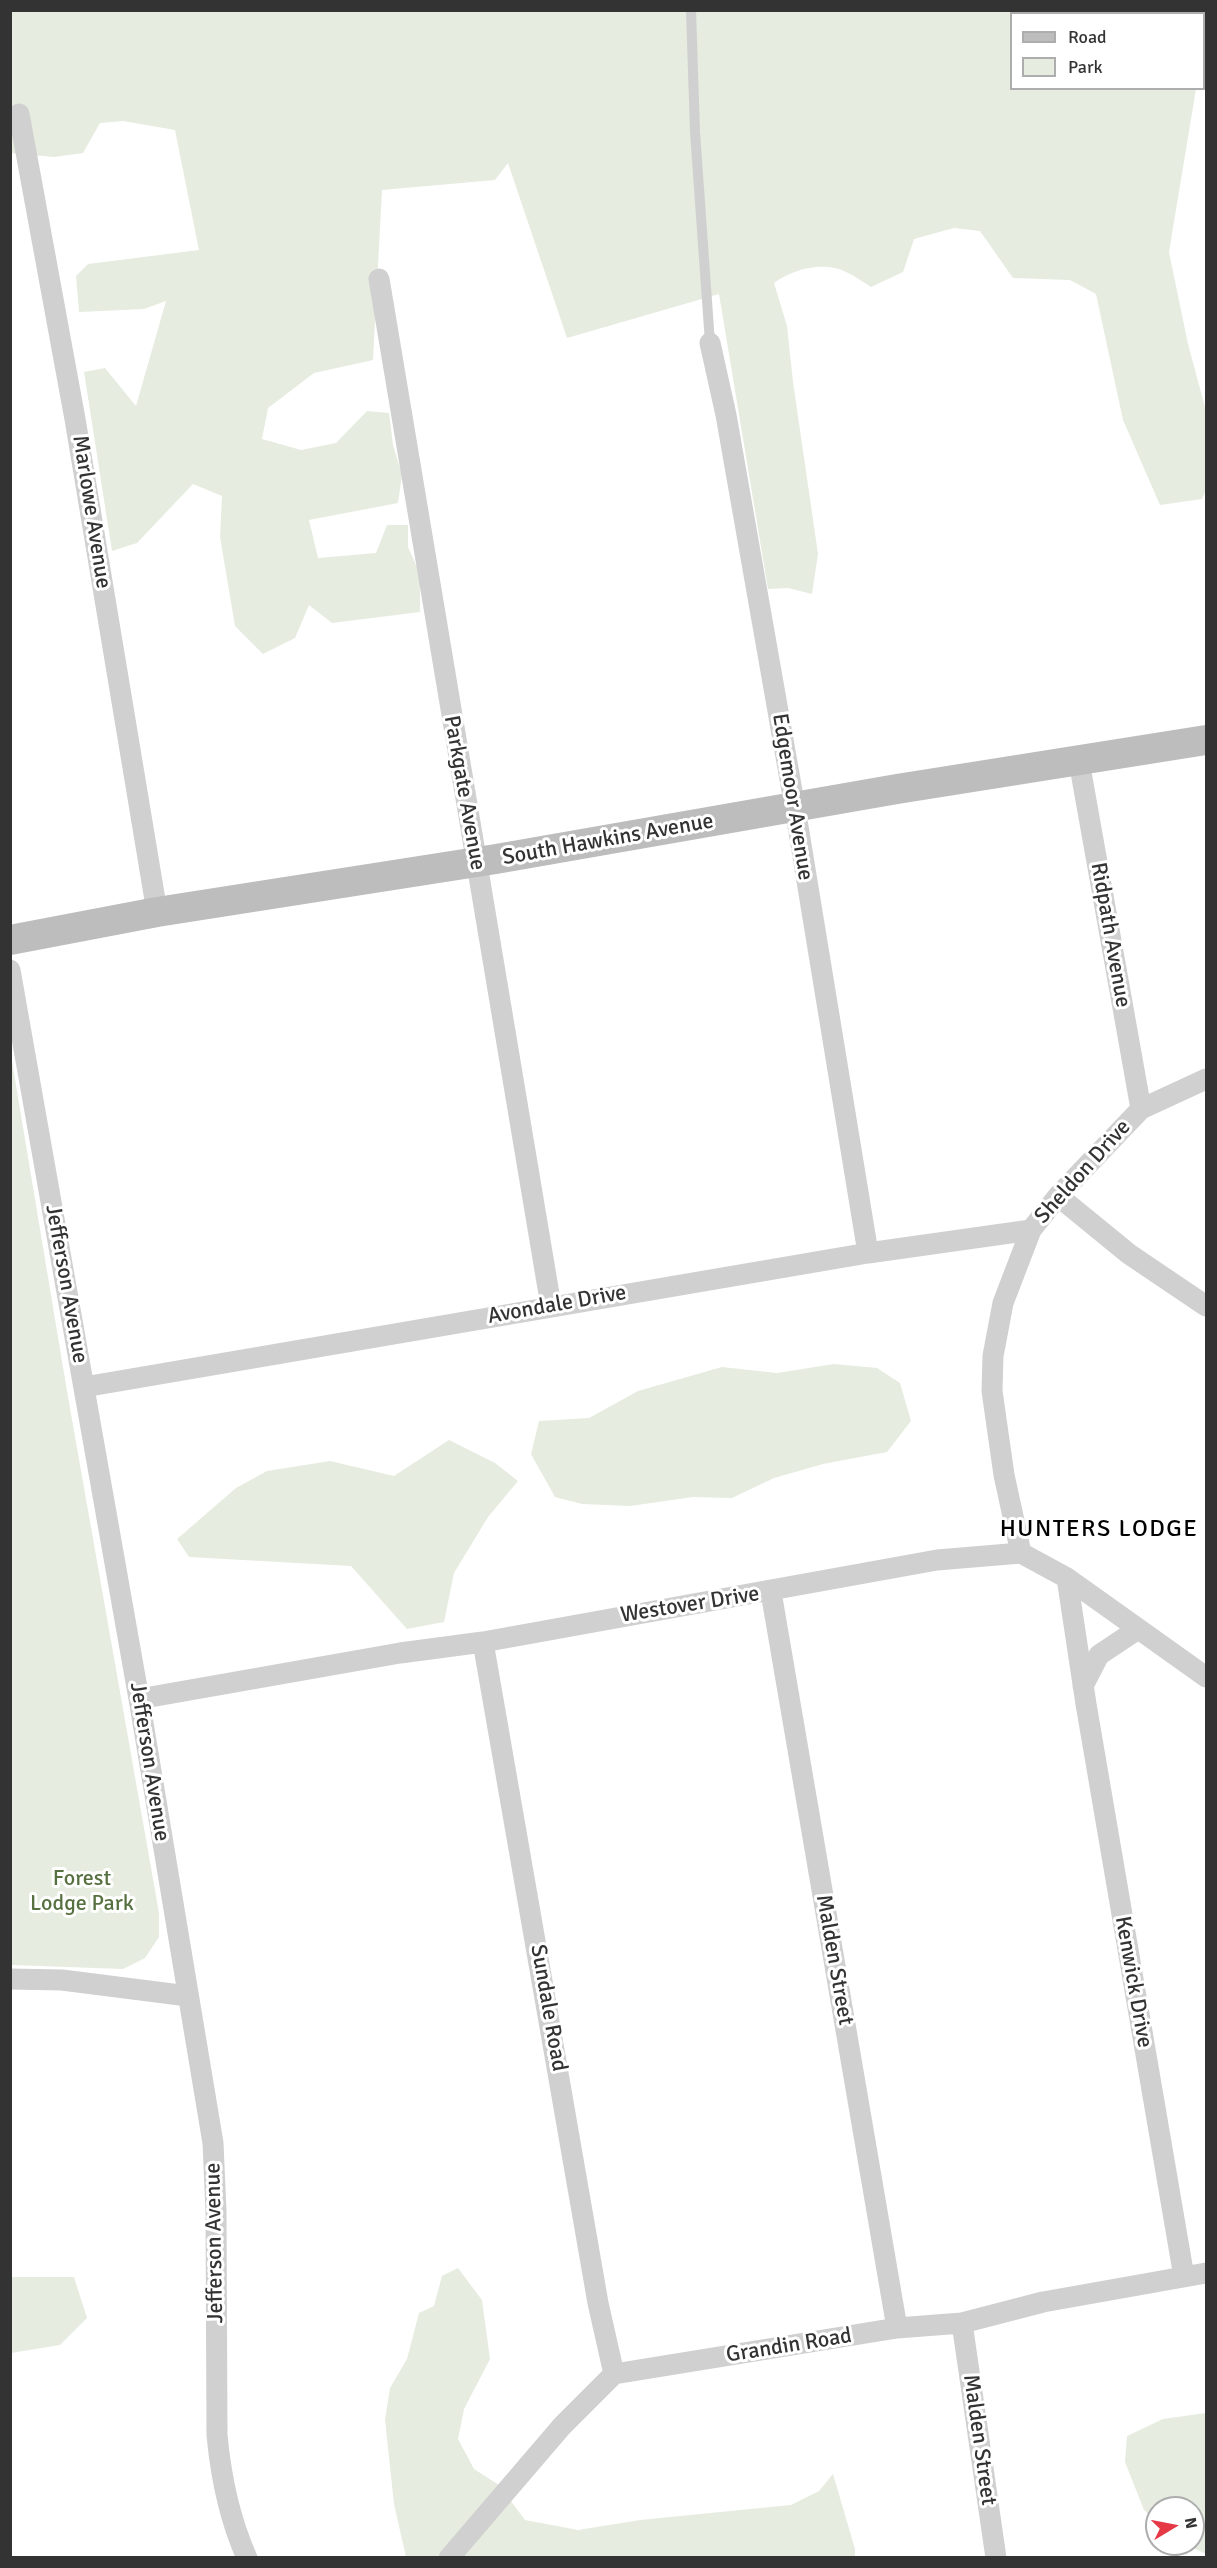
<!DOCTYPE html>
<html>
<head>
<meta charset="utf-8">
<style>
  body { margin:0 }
  #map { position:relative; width:1217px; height:2568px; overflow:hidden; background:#fff; font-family:Signika,sans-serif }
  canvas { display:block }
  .frame { position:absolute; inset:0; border:12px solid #333; pointer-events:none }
  .legend { position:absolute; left:1010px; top:12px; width:195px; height:78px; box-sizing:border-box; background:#fff; border:2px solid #adadad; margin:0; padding:8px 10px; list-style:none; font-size:18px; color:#333 }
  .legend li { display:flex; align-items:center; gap:12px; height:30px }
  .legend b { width:30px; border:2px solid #adadad }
  .north { position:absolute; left:1145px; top:2496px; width:60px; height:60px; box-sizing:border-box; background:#fff; border:2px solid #adadad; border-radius:50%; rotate:80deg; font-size:16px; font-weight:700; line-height:24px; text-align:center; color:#333 }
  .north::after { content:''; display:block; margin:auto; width:21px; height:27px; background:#e63946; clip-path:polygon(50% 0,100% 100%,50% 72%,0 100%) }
</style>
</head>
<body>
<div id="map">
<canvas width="1217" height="2568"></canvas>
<div class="frame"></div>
<ul class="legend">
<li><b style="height:8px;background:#bdbdbd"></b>Road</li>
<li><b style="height:16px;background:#e6ecdf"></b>Park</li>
</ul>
<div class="north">N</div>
</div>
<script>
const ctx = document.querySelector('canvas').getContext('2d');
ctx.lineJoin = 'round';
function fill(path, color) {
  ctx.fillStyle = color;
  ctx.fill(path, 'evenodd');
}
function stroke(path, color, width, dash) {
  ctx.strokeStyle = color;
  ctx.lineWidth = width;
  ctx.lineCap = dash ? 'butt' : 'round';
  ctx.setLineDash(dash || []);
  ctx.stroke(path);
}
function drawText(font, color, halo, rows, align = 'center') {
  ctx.font = font + ' Signika,sans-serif';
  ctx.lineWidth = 6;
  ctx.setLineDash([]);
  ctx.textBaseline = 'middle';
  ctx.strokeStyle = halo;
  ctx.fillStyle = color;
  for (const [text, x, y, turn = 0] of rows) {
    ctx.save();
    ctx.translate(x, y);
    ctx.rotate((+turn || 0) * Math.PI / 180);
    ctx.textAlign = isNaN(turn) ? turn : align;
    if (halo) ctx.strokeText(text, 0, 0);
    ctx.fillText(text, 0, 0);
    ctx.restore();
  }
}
const green = new Path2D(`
  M10,11H1206L1204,40V14H1012V88L1196,89L1169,252L1188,344L1206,411V490L1202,499L1160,505L1123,420L1096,294L1070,280L1013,278L980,231L954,228L914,239L903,272L871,287C863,282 855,276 846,272C824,261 793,269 774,283L787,326L793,382L818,554L812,594L788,588L768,589L719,294L567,338L508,163L495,180L382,190L373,360L314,373L268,408L262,439L301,450L336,443L367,411L389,413L393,445L402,475L398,503L309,520L318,558L376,553L387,525H408V547L420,574V612L332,623L309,605L295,638L263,654L235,626L220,537L222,496L193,484L137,543L112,551L84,372L105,368L136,406L166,301L144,309L79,312L76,276L88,264L199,250L175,130L123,121L100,123L83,153L54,157L11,153Z
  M11,1055L68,1397L159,1913V1937L145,1958L123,1969L11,1965Z
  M834,1364L877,1368L900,1383L911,1421L887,1452L823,1464L774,1478L732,1498L693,1497L630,1506L582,1504L555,1497L531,1454L539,1421L589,1418L638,1391L722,1367L777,1373Z
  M449,1440L495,1463L518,1481L488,1517L454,1573L444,1622L407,1629L351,1566L189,1557L177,1539L236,1488L267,1471L330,1461L394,1476Z
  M458,2268L482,2300L490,2359L464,2409L458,2439L474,2469L499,2485L525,2520L578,2530L640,2520L791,2505L819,2491L833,2474L855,2549V2557H406L394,2504L385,2420L390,2388L407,2359L419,2313L434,2306L442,2276Z
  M11,2277H74L87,2318L60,2345L11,2353Z
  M1206,2413V2554L1185,2544H1193V2508H1157V2522L1144,2510L1125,2462L1127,2436L1163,2419Z`);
const service = new Path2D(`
  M691,10L695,132L710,343`);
const minor = new Path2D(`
  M19,114L75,419L157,912
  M379,279L551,1306
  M710,343L726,415L795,808L868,1253
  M1079,761L1141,1109
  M10,970L139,1699L213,2143L216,2211L217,2435C221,2478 229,2518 247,2558
  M1058,1196L1129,1254L1206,1306
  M84,1387L868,1253L1031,1230
  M1021,1553L1004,1475L992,1391L993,1356L1003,1303L1031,1230L1058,1196L1141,1109L1206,1079
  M1067,1578L1086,1704L1184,2277
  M771,1592L897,2328
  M483,1642L598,2303L614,2374
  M1083,1686L1099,1655L1138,1629
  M139,1699L400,1653L483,1642L937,1560L1021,1553L1067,1578L1206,1677
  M10,1979L62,1980L188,1996
  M962,2323L996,2558
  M449,2558L562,2426L614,2374L897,2328L962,2323L1043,2302L1206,2273`);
const secondary = new Path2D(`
  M10,940L157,912L496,859L897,789L1206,740`);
const streetNames = [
  ["Marlowe Avenue",91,512,81],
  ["Parkgate Avenue",464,793,80],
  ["Edgemoor Avenue",792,797,81],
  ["South Hawkins Avenue",608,840,-10],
  ["Ridpath Avenue",1110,935,80],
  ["Sheldon Drive",1083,1172,-48],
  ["Jefferson Avenue",66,1284,80],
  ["Avondale Drive",557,1305,-10],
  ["Westover Drive",690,1605,-9],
  ["Jefferson Avenue",149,1762,81],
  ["Malden Street",834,1960,80],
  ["Kenwick Drive",1133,1982,80],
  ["Sundale Road",548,2008,80],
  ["Jefferson Avenue",215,2243,-91],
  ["Grandin Road",789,2346,-9],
  ["Malden Street",979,2440,82]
];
const parkNames = [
  ["Forest",82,1879],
  ["Lodge Park",82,1904]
];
const neighbourhoodNames = [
  ["HUNTERS LODGE",1099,1530]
];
fill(green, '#e6ecdf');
stroke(service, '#d0d0d0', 10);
stroke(minor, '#d0d0d0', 21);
stroke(secondary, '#bdbdbd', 30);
drawText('22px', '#333', '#fff', streetNames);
drawText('22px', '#56703f', '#fff', parkNames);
ctx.letterSpacing = '1.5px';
drawText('24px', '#000', '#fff', neighbourhoodNames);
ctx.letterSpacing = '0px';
</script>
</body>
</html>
